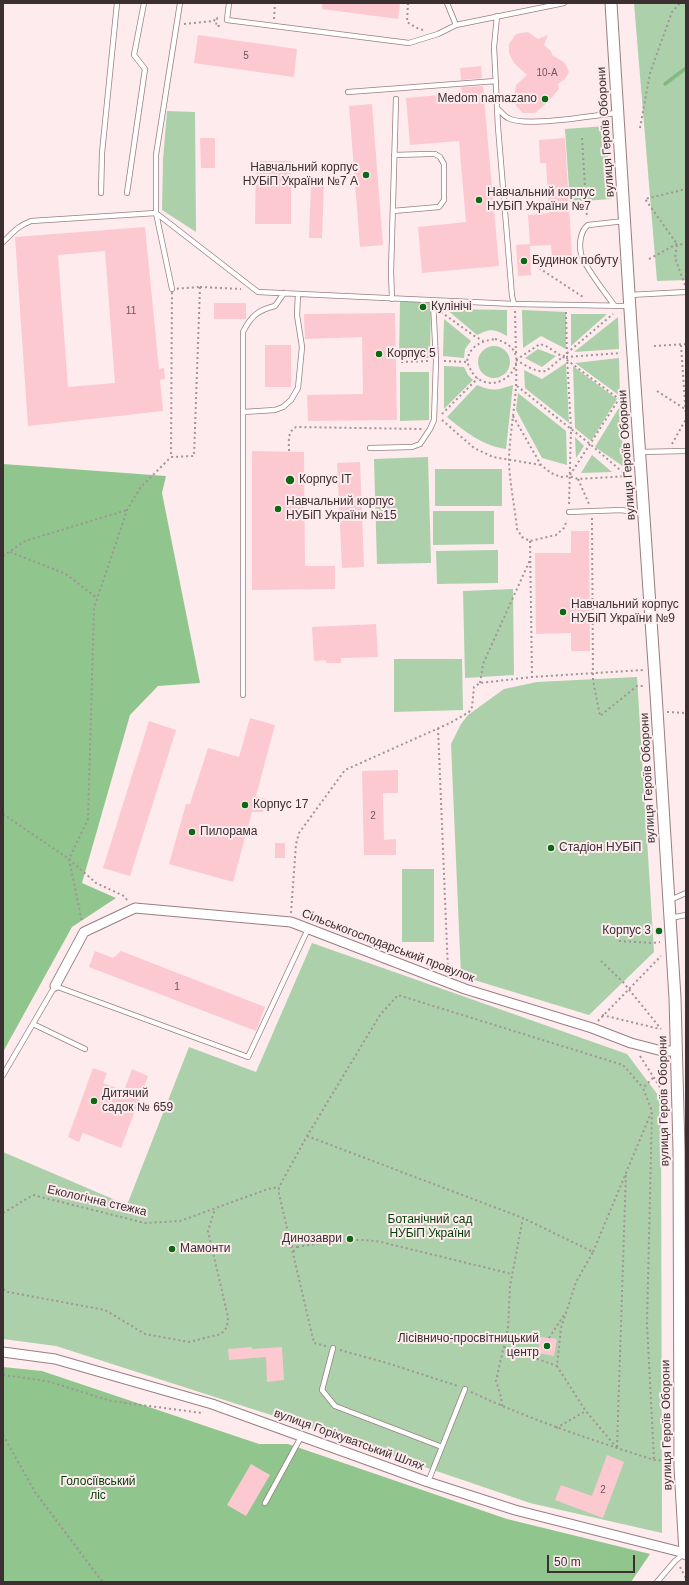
<!DOCTYPE html>
<html>
<head>
<meta charset="utf-8">
<style>
  body { margin:0 }
  #map { position:relative; width:689px; height:1585px; overflow:hidden; background:#feebee; font-family:Arial,sans-serif }
  canvas { display:block }
  .frame { position:absolute; inset:0; border:4px solid #3b2f31; pointer-events:none }
  .scale { position:absolute; left:547px; top:1555px; width:88px; height:18px; box-sizing:border-box; border:2px solid #3b2f31; border-top:0; padding-left:5px; font-size:12px; line-height:14px; white-space:nowrap; color:#3b2f31; -webkit-text-stroke:3px #feebee; paint-order:stroke }
</style>
</head>
<body>
<div id="map">
<canvas width="689" height="1585"></canvas>
<div class="frame"></div>
<div class="scale">50 m</div>
</div>
<script>
const ctx = document.querySelector('canvas').getContext('2d');
ctx.lineJoin = 'round';
function fill(path, color) {
  ctx.fillStyle = color;
  ctx.fill(path, 'evenodd');
}
function stroke(path, color, width, dash) {
  ctx.strokeStyle = color;
  ctx.lineWidth = width;
  ctx.lineCap = dash ? 'butt' : 'round';
  ctx.setLineDash(dash || []);
  ctx.stroke(path);
}
function drawText(font, color, halo, rows, align = 'center') {
  ctx.font = font + ' Arial,sans-serif';
  ctx.lineWidth = 4;
  ctx.setLineDash([]);
  ctx.textBaseline = 'middle';
  ctx.strokeStyle = halo;
  ctx.fillStyle = color;
  for (const [text, x, y, turn = 0] of rows) {
    ctx.save();
    ctx.translate(x, y);
    ctx.rotate((+turn || 0) * Math.PI / 180);
    ctx.textAlign = isNaN(turn) ? turn : align;
    if (halo) ctx.strokeText(text, 0, 0);
    ctx.fillText(text, 0, 0);
    ctx.restore();
  }
}
const green = new Path2D(`
  M634,3H686V280L657,281Z
  M167,111L195,112L196,232L162,210L163,160Z
  M606,126L611,199L570,202L565,129Z
  M400,302H431L430,358H399Z
  M446,309L507,310V336C494,329 491,328 477,335Z
  M522,310L566,312V349L541,336L523,348Z
  M571,314H607L571,346Z
  M618,317L619,349L574,352Z
  M444,319L471,341L465,349L464,358L443,356Z
  M478 362a16 16 0 1 1 32 0a16 16 0 1 1-32 0Z
  M538,349L556,356L542,367L525,358Z
  M619,358L620,396L575,363Z
  M566,363L569,423L525,388L524,370L542,379Z
  M444,366L464,367L468,375L473,380L444,409Z
  M573,366L617,399L591,441L575,428Z
  M400,372H429V420L400,421Z
  M477,385C492,392 498,390 513,385L506,449C483,446 464,431 447,417Z
  M518,393L566,431L567,465L542,458L516,410Z
  M620,406L624,467L595,447Z
  M575,437L584,446L576,458Z
  M592,455L612,472L581,473Z
  M428,457L431,563L377,564L374,459Z
  M435,469H502V506H435Z
  M433,511H494V544L433,545Z
  M498,550V583L437,584L436,551Z
  M513,589L514,675L465,678L463,591Z
  M394,659H462L463,710L394,712Z
  M637,677L654,952L589,1015L461,976L451,744L461,724L468,715L504,689L537,682Z
  M402,869H434V942H402Z
  M312,943L627,1054L661,1099L662,1533L530,1503L299,1424L56,1346L3,1339V1152L127,1205L189,1047L256,1072Z`);
const forest = new Path2D(`
  M3,464L166,476L162,493L200,683L158,686L130,715L82,883L116,898L72,927L3,1052Z
  M3,1367L42,1371L259,1444H288L507,1519L650,1554L631,1582H3Z`);
const stream = new Path2D(`
  M665,84L686,68`);
const building = new Path2D(`
  M322,3H400L398,19L322,9Z
  M528,32L538,39L548,35L544,45L551,51L552,55L565,63L569,72L565,79L558,84L559,89L547,103L535,113H523L516,106L514,97L516,85L527,75L514,63L509,53V44L516,34Z
  M198,35L297,49L294,77L194,63Z
  M481,66L482,78L461,80L460,68Z
  M483,86L499,266L422,273L418,227L466,222L459,141L410,145L406,98L462,93L461,87Z
  M372,104L383,245L360,247L349,106Z
  M200,138H215V168H201Z
  M565,138L572,257L552,258L551,245L530,246L531,275L518,276L516,245L530,244L528,215L549,213L546,163H540L539,140Z
  M256,161H291V224H255Z
  M311,182H324L322,238H309Z
  M145,227L159,369L164,368L165,379L160,380L163,411L28,426L15,237ZM105,251L115,383L68,387L58,255Z
  M214,303H246V319H214Z
  M395,313L397,420L308,421L307,395L363,394L362,337L305,339L304,314Z
  M265,345H291V387H265Z
  M252,451L304,452L305,566H335V589L252,590Z
  M360,462L364,567L342,568L337,463Z
  M571,531H589L590,651H571V633L536,634L535,553H571Z
  M376,624L378,657L341,658V663H326V660L314,661L312,627Z
  M250,718L275,725L256,796L266,799L263,812H252L233,882L169,864L186,804H190L208,748L239,757Z
  M149,721L176,730L130,876L103,868Z
  M398,770V793H383L384,840L396,839V855H364L362,771Z
  M275,843H285V858H275Z
  M95,951L113,958L121,951L265,1007L256,1031L89,967Z
  M93,1068L107,1073L103,1083L124,1091L132,1069L148,1076L121,1148L83,1133L79,1142L68,1137Z
  M540,1337L557,1339L554,1356L538,1353Z
  M252,1347V1349L282,1347L284,1380L267,1382L266,1357L229,1360L228,1349Z
  M607,1455L624,1462L603,1518L555,1500L561,1485L592,1496Z
  M251,1464L270,1475L246,1516L227,1505Z`);
const path = new Path2D(`
  M408,3L407,22L417,28L423,30
  M274,19L275,3
  M184,24L214,21L215,18H217L216,26H219V23
  M640,128L650,73L672,12L680,3
  M582,138L587,218
  M649,259L677,244L686,245
  M539,268L583,297
  M685,285L675,258L677,244L645,199L686,189
  M200,287L194,456L171,457L172,289Z
  M200,287L241,289
  M515,311L516,353
  M441,312L473,335L483,341
  M566,312L567,357L571,429L569,504
  M495,339C540,351 504,398 477,378C472,374 470,368 467,362C469,347 480,341 495,339Z
  M681,345L686,417
  M654,346L686,344
  M566,357L621,353
  M516,360L540,344L546,346L563,357L619,399H626
  M516,360C525,365 536,373 546,371L613,314
  M444,361L467,362
  M401,362L429,361
  M516,364C518,395 510,427 509,459C509,480 515,508 517,529L522,537L530,541L556,535L564,528L567,520
  M517,386L590,444L627,476
  M657,391L685,409
  M442,414L478,378
  M513,416L541,465L551,473L561,477L569,476L578,479L630,476
  M442,420L474,448L493,457L541,465
  M672,444L686,419
  M289,451C289,441 287,432 296,427L422,429
  M570,475L619,399
  M578,479L589,504
  M592,518L593,680L600,716L637,686H644
  M530,541L532,677
  M10,552L66,574L97,598
  M3,556L25,541L127,510
  M480,683L483,664L530,560
  M667,712L686,713
  M438,728L448,971
  M3,814L69,859L82,922
  M127,900L124,896L96,883L69,859L88,819L94,608L127,510L140,488L171,457
  M291,913L296,844L299,833L345,770L450,723L469,712L472,707L474,687L480,683L532,677L643,670
  M619,941L653,943L660,942
  M601,961L623,982L661,1029
  M602,1015L660,1029
  M598,1021L661,956
  M640,1056L665,1095
  M653,1078L643,1088L652,1111L647,1324L654,1460
  M307,1136L523,1218
  M3,1213L33,1195L145,1223L180,1221L268,1189L279,1187
  M291,1246L297,1247L293,1252
  M297,1247C327,1242 350,1237 381,1242L512,1274
  M593,1252L651,1113
  M3,1289L8,1292L105,1310L145,1334L189,1342L221,1334L227,1327L228,1317L208,1231L215,1209
  M549,1338L566,1312
  M326,1346L314,1343L279,1194V1187L307,1136L380,1015L398,995L623,1065L643,1088
  M504,1347L557,1366
  M340,1350L387,1363L458,1386
  M3,1375L47,1381L111,1401L202,1413
  M471,1392C531,1420 592,1440 654,1460L668,1461
  M502,1406L501,1397L496,1381L508,1328L510,1286L523,1218L593,1252L576,1282L561,1328L557,1366L585,1410L616,1447
  M556,1428L586,1411
  M3,1435L35,1492L101,1580L106,1582
  M617,1447L626,1172
  M680,1567L686,1578`);
const service = new Path2D(`
  M229,3L227,20L409,43L438,34L456,25L564,3
  M447,3L456,25
  M497,16L494,47L498,127L512,296L514,304
  M348,92L496,81
  M498,109C501,112 504,116 508,118C525,128 594,115 617,113
  M101,193L102,153L117,3
  M127,193L145,69L134,55L144,3
  M393,211L439,207L444,200V164L440,157L435,154H429L394,155
  M3,242C14,232 16,227 31,221L156,213L258,292L514,304L630,306
  M172,289L156,213V155L180,3
  M629,295L686,292
  M392,299L391,272L396,99
  M614,305C605,292 585,268 581,254C579,245 580,231 588,225L625,221
  M243,412L275,410L283,407L291,400L298,388L302,347L297,315L298,294
  M370,448L412,447L420,444L430,429L434,420L436,361L433,301
  M640,452L686,451
  M569,512L621,510L634,512H644
  M243,695V332C251,316 258,310 275,306L284,293
  M670,900L686,893
  M670,918L686,915
  M33,1024L85,1049
  M3,1075L55,986L248,1057L308,929
  M333,1348L322,1390L335,1406L442,1447
  M428,1482L465,1389
  M265,1503L301,1437
  M657,1582L675,1561L685,1553`);
const minor = new Path2D(`
  M55,986L84,932L135,908L291,922L465,989L592,1028L631,1043L662,1051H676
  M3,1352L55,1359L212,1404L428,1482L515,1510L685,1553`);
const tertiary = new Path2D(`
  M611,3L631,326L656,694L675,998L679,1150L680,1467L685,1553L686,1554`);
const markers = [
  [545,99,4,"#0b6912"],
  [366,175,4,"#0b6912"],
  [479,200,4,"#0b6912"],
  [524,261,4,"#0b6912"],
  [423,307,4,"#0b6912"],
  [379,354,4,"#0b6912"],
  [290,480,5,"#0b6912"],
  [278,509,4,"#0b6912"],
  [563,612,4,"#0b6912"],
  [245,805,4,"#0b6912"],
  [192,832,4,"#0b6912"],
  [551,848,4,"#0b6912"],
  [659,931,4,"#0b6912"],
  [94,1101,4,"#0b6912"],
  [350,1239,4,"#0b6912"],
  [172,1249,4,"#0b6912"],
  [547,1346,4,"#0b6912"]
];
const numberNames = [
  ["5",246,56],
  ["10-А",547,73],
  ["11",131,311],
  ["2",373,816],
  ["1",177,987],
  ["2",603,1490]
];
const poiNames = [
  ["Medom namazano",537,99,"right"],
  ["Навчальний корпус",358,168,"right"],
  ["НУБіП України №7 А",358,182,"right"],
  ["Навчальний корпус",487,193],
  ["НУБіП України №7",487,207],
  ["Будинок побуту",532,261],
  ["Кулінічі",431,307],
  ["Корпус 5",387,354],
  ["Корпус ІТ",299,480],
  ["Навчальний корпус",286,502],
  ["НУБіП України №15",286,516],
  ["Навчальний корпус",571,605],
  ["НУБіП України №9",571,619],
  ["Корпус 17",253,805],
  ["Пилорама",200,832],
  ["Стадіон НУБіП",559,848],
  ["Корпус 3",651,931,"right"],
  ["Дитячий",102,1094],
  ["садок № 659",102,1108],
  ["Динозаври",342,1239,"right"],
  ["Мамонти",180,1249],
  ["Лісівничо-просвітницький",539,1339,"right"],
  ["центр",539,1353,"right"]
];
const streetNames = [
  ["вулиця Героїв Оборони",606,132,-94],
  ["вулиця Героїв Оборони",627,455,-94],
  ["вулиця Героїв Оборони",648,778,-93],
  ["Сільськогосподарський провулок",388,946,21],
  ["вулиця Героїв Оборони",664,1101,-91],
  ["Екологічна стежка",97,1201,13],
  ["вулиця Героїв Оборони",667,1425,-91],
  ["вулиця Горіхуватський Шлях",349,1440,20]
];
const parkNames = [
  ["Ботанічний сад",430,1220],
  ["НУБіП України",430,1234],
  ["Голосіївський",98,1482],
  ["ліс",98,1496]
];
fill(green, '#acd0aa');
fill(forest, '#90c68d');
stroke(stream, '#84ba81', 3.5);
fill(building, '#fcc9d1');
stroke(service, '#997e82', 6);
stroke(minor, '#997e82', 11);
stroke(tertiary, '#997e82', 13);
stroke(path, '#a29395', 2, [2, 3]);
stroke(service, '#fff', 4.5);
stroke(minor, '#fff', 9);
stroke(tertiary, '#fff', 11);
for (const [x, y, r, color] of markers) {
  const dot = new Path2D();
  dot.arc(x, y, r, 0, 2 * Math.PI);
  ctx.fillStyle = color;
  ctx.fill(dot);
  stroke(dot, '#feebee', 1.5);
}
drawText('10px', '#6b5659', null, numberNames);
drawText('12px', '#3b2f31', '#feebee', poiNames, 'left');
drawText('12px', '#3b2f31', '#feebee', streetNames);
drawText('12px', '#013d04', '#feebee', parkNames);
</script>
</body>
</html>
